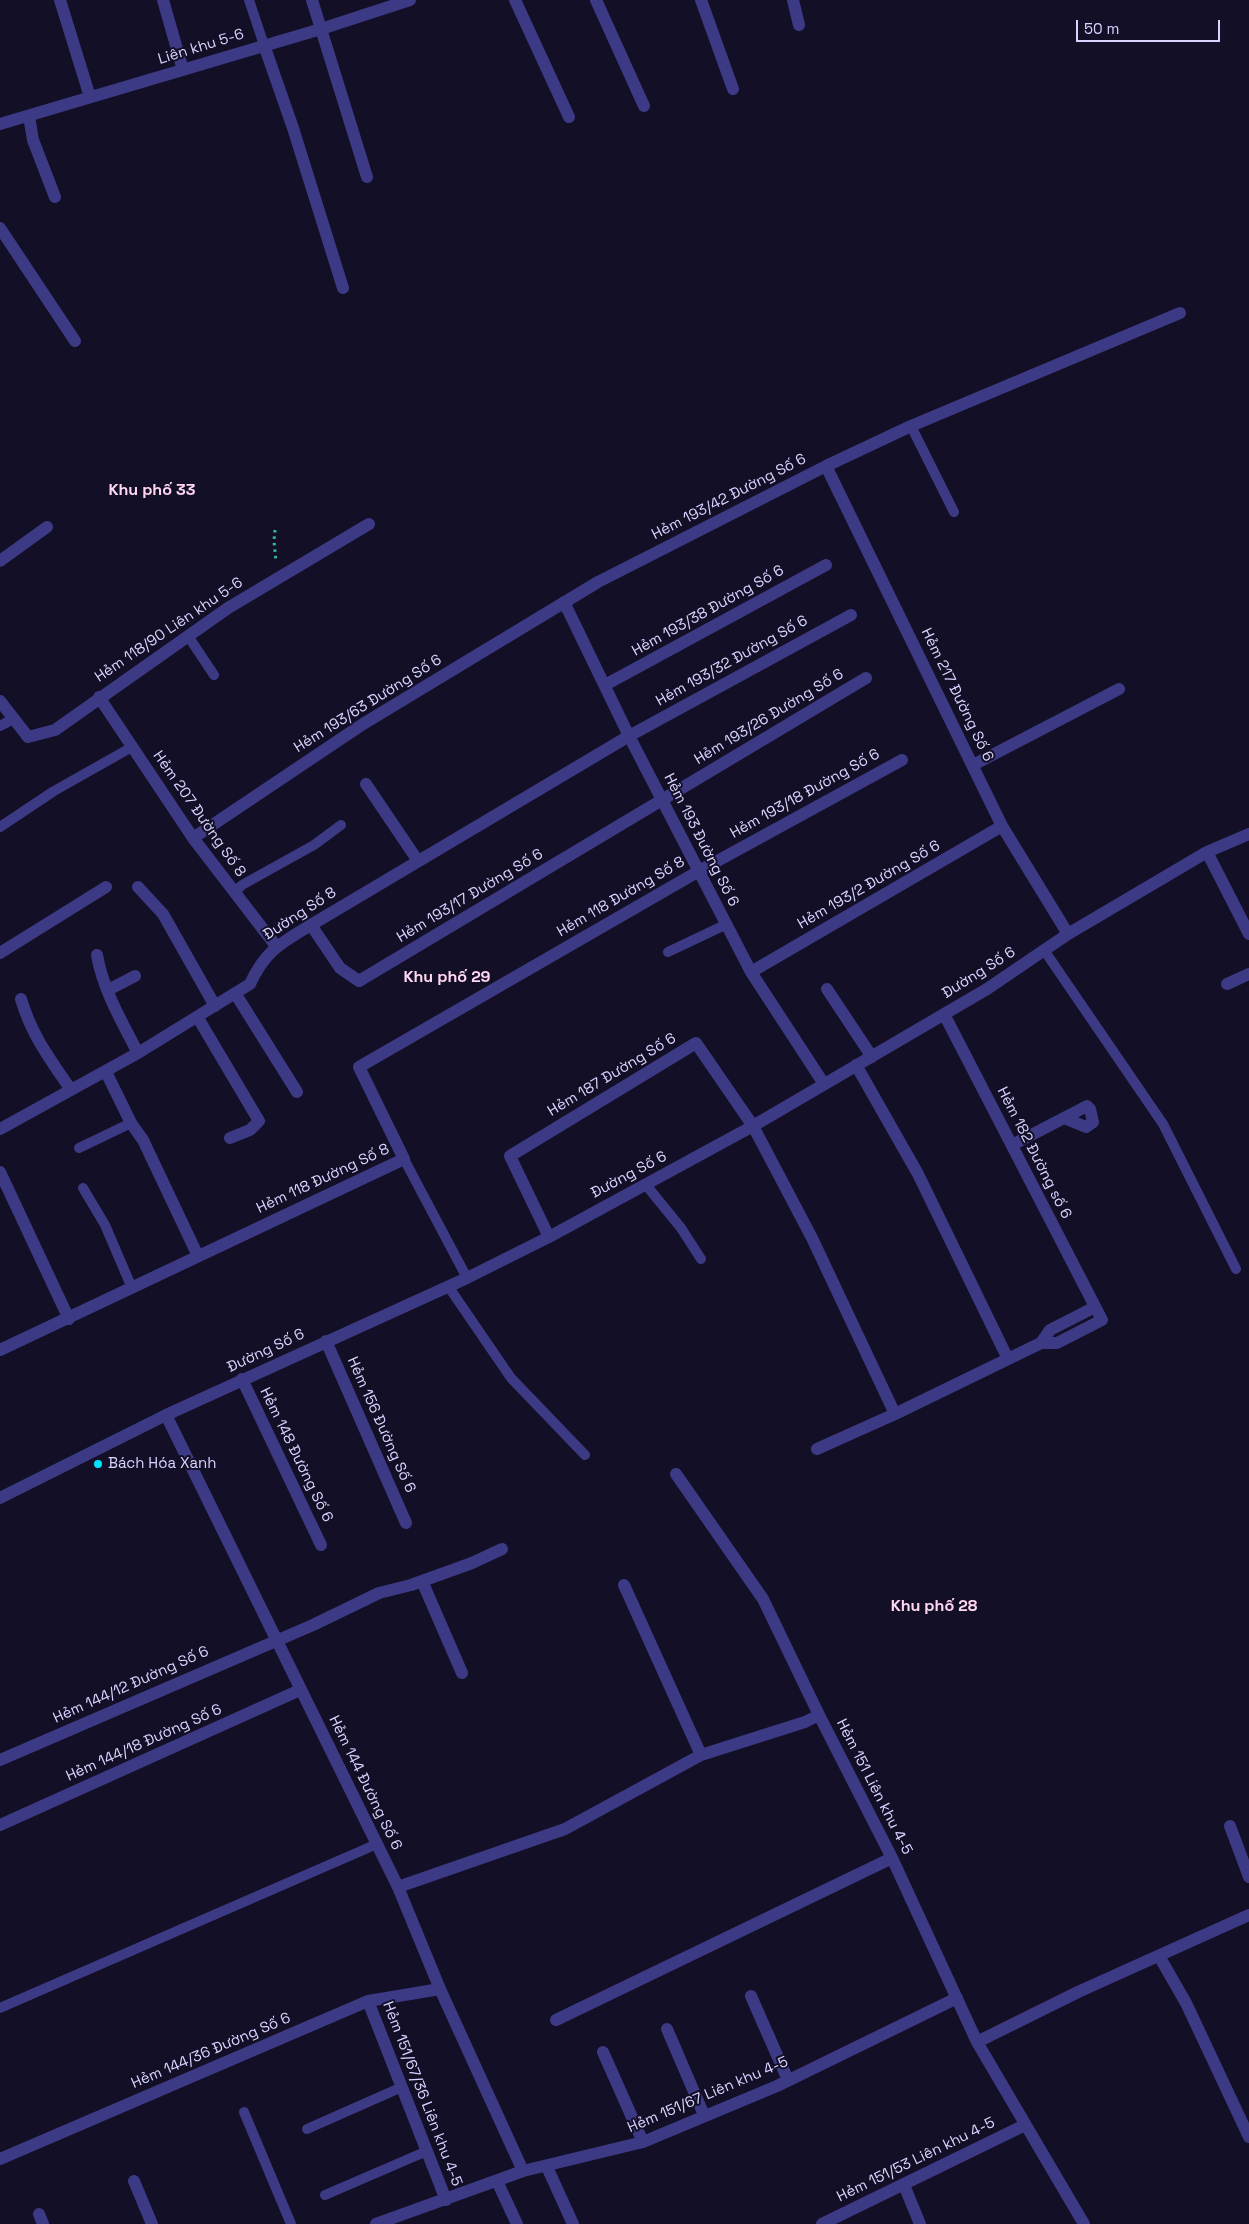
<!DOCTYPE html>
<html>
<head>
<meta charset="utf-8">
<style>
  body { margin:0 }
  #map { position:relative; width:1249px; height:2224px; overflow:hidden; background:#130f26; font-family:"Space Grotesk",sans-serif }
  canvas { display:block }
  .scale { position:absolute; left:1076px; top:20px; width:144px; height:22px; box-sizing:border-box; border:2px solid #d9d4ff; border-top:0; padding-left:6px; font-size:15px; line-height:18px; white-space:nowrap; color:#d9d4ff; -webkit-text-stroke:4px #130f26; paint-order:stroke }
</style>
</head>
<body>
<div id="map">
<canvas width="1249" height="2224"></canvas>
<div class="scale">50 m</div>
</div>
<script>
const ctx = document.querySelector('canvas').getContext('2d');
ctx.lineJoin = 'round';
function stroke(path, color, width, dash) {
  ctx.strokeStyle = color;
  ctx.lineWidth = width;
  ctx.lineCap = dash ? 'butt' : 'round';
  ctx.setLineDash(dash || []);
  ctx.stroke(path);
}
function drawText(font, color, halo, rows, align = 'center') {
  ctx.font = font + ' "Space Grotesk",sans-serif';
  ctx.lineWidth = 4;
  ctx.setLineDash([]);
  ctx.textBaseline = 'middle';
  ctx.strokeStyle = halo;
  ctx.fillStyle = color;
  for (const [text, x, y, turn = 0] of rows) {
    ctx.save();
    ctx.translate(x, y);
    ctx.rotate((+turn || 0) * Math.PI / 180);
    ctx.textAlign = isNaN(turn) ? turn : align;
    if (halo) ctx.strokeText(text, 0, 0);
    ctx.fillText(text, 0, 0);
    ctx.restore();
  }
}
const path = new Path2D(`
  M275,530L274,541L276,562`);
const service = new Path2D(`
  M249,0L264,45
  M911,426L954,512
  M188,636L214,675
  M0,726L13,719
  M0,827L54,791L132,747
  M235,892L242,885L314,845L341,825
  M1044,950L1163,1124L1236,1269
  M668,952L727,924
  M79,1148L131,1123
  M404,1159L467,1278
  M646,1185L681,1228L701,1259
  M83,1188L105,1225L132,1288
  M448,1286L511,1378L585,1455
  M0,2008L377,1844
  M244,2112L291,2224
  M307,2129L402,2087
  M325,2195L427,2151`);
const minor = new Path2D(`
  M60,0L90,97
  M163,0L183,70
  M312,0L367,177
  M515,0L569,117
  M596,0L644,106
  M701,0L733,89
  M793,0L799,25
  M264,45L293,128L343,288
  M29,116L33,140L55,197
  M0,124L321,29L410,0
  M0,228L75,341
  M826,466L1002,826L1068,934
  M0,561L47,527
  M564,602L629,736L751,972L824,1084
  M605,685L826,565
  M99,697L193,838L276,946
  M0,701L28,737L55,730L228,608L369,524
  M973,765L1119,689
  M366,784L418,861
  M193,838L363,724L598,582L826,466L911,426L1180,313
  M1207,852L1249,934
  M138,887L163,914L215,1006
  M311,925L340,968L359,981L866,678
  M0,953L106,887
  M97,955C103,990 122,1022 138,1053
  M751,972L1002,826
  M1227,984L1249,974
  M827,989L872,1057
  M108,990L135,976
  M235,993L297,1092
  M21,999C32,1036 50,1059 71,1090
  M198,1018L259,1121L250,1130L230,1138
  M856,1065L918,1174L1008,1359
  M106,1072L131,1123L143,1140L198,1256
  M0,1129L138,1053L250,984C265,951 281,943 311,925L629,736L851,615
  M1012,1145L1087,1106L1090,1109L1093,1122L1086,1127L1064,1118
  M0,1172L69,1319
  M549,1237L510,1156L696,1043L753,1126L812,1238L895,1414
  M326,1341L406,1523
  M1041,1343L1050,1330L1095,1307
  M0,1350L404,1159L359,1067L699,871L902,760
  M242,1379L321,1545
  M166,1415L398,1887L440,1989L523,2171
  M817,1449L895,1414L1041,1343H1057L1102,1320L944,1014
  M676,1474L763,1599L819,1715
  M0,1498L166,1415L467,1278L549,1237L753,1126L987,989L1068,934L1207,852L1249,834
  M422,1581L462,1673
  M624,1585L701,1755
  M0,1760L313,1625L379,1593L411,1585L472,1563L502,1549
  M0,1825L300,1690
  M1230,1826L1249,1877
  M398,1887L565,1829L701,1755L805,1722L819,1715L892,1858L977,2042L1084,2224
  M1159,1956L1186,2003L1249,2137
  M751,1996L788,2080
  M368,2001L446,2200
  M556,2020L892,1858
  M667,2029L704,2115
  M977,2042L1078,1992L1249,1915
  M603,2052L643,2142
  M0,2159L368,2001L440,1989
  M547,2167L573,2224
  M134,2181L152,2224
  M497,2181L517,2224
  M904,2185L920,2224
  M39,2214L43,2224
  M376,2224L523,2171L643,2142L777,2086L957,1998
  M822,2224L1025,2125`);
const markers = [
  [98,1464,5,"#00e5ff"]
];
const streetNames = [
  ["Liên khu 5-6",201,47,-17],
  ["Hẻm 193/42 Đường Số 6",729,497,-27],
  ["Hẻm 193/38 Đường Số 6",708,611,-29],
  ["Hẻm 118/90 Liên khu 5-6",169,630,-34],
  ["Hẻm 193/32 Đường Số 6",732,661,-29],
  ["Hẻm 217 Đường Số 6",957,695,64],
  ["Hẻm 193/63 Đường Số 6",368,704,-32],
  ["Hẻm 193/26 Đường Số 6",769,717,-31],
  ["Hẻm 193/18 Đường Số 6",805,794,-29],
  ["Hẻm 207 Đường Số 8",199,814,55],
  ["Hẻm 193 Đường Số 6",701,840,63],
  ["Hẻm 193/2 Đường Số 6",869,885,-30],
  ["Hẻm 193/17 Đường Số 6",470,896,-31],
  ["Hẻm 118 Đường Số 8",621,897,-30],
  ["Đường Số 8",300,914,-33],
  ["Đường Số 6",979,973,-32],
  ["Hẻm 187 Đường Số 6",612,1075,-31],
  ["Hẻm 182 Đường số 6",1034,1153,63],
  ["Đường Số 6",629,1175,-28],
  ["Hẻm 118 Đường Số 8",323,1179,-25],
  ["Đường Số 6",266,1351,-25],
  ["Hẻm 156 Đường Số 6",381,1425,66],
  ["Hẻm 148 Đường Số 6",296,1455,64],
  ["Hẻm 144/12 Đường Số 6",131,1685,-24],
  ["Hẻm 144/18 Đường Số 6",144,1743,-24],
  ["Hẻm 144 Đường Số 6",365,1783,64],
  ["Hẻm 151 Liên khu 4-5",874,1787,63],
  ["Hẻm 144/36 Đường Số 6",211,2051,-23],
  ["Hẻm 151/67/36 Liên khu 4-5",422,2094,69],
  ["Hẻm 151/67 Liên khu 4-5",708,2095,-23],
  ["Hẻm 151/53 Liên khu 4-5",916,2160,-26]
];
const poiNames = [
  ["Bách Hóa Xanh",108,1464]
];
const neighbourhoodNames = [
  ["Khu phố 33",152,491],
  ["Khu phố 29",447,978],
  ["Khu phố 28",934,1607]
];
stroke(path, '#2fb8b0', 3, [2.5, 4]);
stroke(service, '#3d3a85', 10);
stroke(minor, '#3d3a85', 12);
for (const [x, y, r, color] of markers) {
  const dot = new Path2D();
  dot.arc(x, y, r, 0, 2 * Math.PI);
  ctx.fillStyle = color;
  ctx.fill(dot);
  stroke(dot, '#130f26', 2);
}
drawText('15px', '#d9d4ff', '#130f26', streetNames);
drawText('15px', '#d9d4ff', '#130f26', poiNames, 'left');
drawText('bold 16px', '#ffd6f0', '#130f26', neighbourhoodNames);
</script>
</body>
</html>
